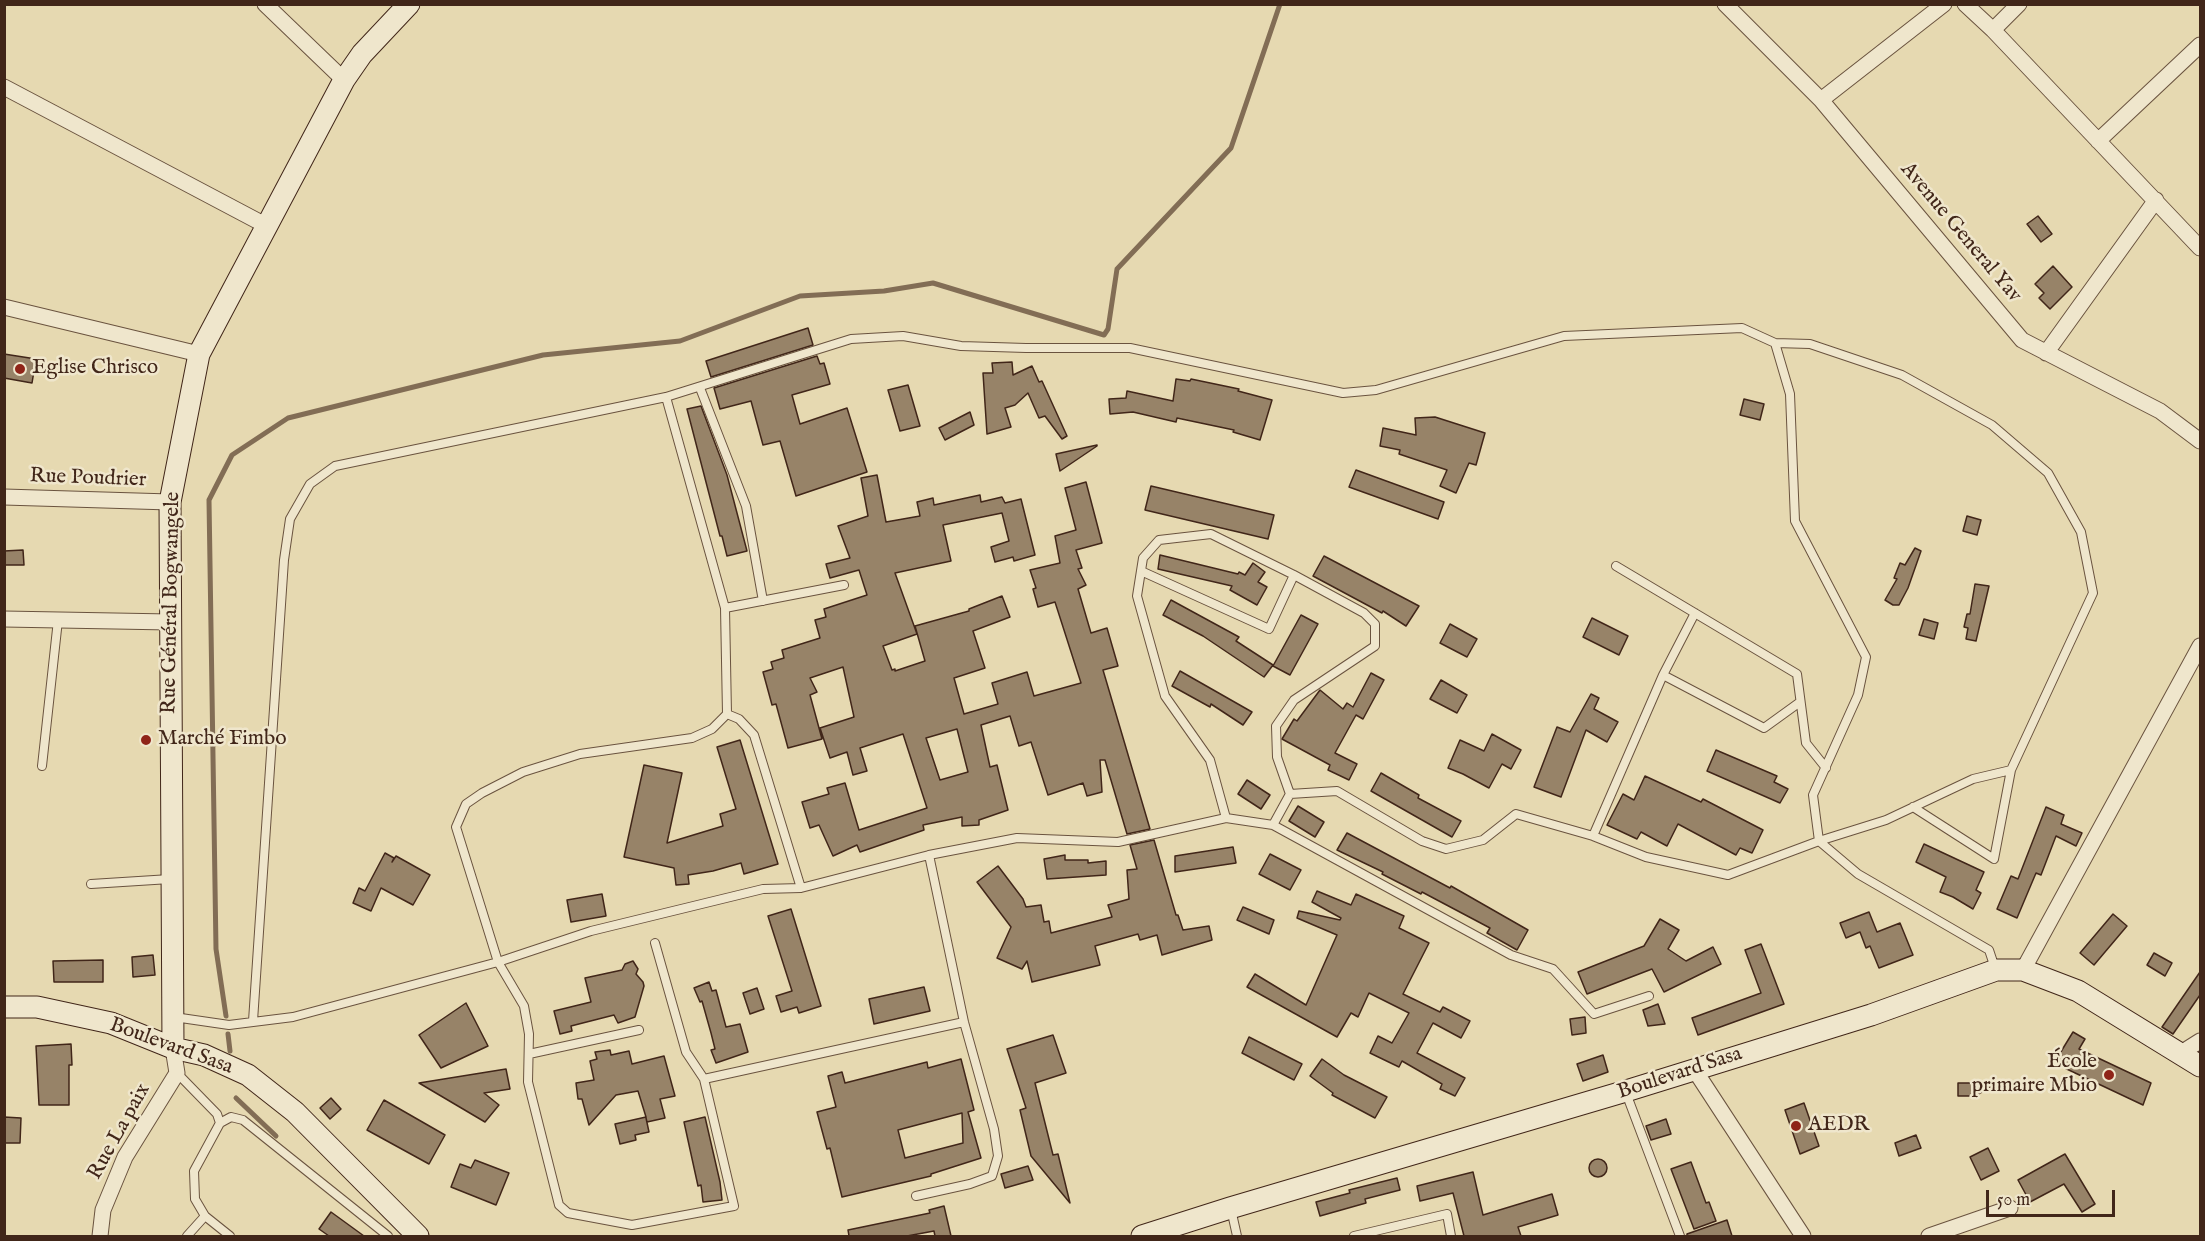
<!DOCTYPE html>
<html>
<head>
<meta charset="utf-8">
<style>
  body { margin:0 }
  #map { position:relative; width:2205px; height:1241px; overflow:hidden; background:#e6d9b1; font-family:"IM FELL English",serif }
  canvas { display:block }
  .frame { position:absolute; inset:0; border:6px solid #412619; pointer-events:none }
  .scale { position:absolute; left:1986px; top:1190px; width:129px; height:27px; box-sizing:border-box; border:3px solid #412619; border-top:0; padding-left:8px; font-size:18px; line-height:21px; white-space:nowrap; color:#412619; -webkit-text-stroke:4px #efe6cc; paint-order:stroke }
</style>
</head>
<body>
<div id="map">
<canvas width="2205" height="1241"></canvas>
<div class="frame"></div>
<div class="scale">50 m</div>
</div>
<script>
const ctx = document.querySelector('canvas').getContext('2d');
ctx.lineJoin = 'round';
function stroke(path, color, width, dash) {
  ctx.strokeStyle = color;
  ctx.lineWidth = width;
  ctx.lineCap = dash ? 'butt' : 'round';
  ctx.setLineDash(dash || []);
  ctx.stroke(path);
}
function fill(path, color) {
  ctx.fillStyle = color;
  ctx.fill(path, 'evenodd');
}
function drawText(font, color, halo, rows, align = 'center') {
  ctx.font = font + ' "IM FELL English",serif';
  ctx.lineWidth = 5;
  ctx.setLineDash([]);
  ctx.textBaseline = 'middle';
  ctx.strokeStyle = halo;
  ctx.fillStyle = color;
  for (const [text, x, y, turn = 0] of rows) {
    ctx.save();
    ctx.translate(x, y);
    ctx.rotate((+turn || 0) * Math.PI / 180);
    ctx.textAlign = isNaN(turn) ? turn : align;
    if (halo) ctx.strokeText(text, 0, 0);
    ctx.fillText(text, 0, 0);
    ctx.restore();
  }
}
const stream = new Path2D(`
  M226,1016L216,949L209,500L232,455L288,418L543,355L680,341L800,296L884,291L933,283L1104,335L1108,329L1117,269L1231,148L1280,4
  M228,1034L230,1051
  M236,1098L276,1136`);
const building = new Path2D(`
  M2038,216L2052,234L2041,242L2027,224Z
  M2053,266L2072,287L2050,309L2039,298L2044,293L2035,284Z
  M808,328L813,345L711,377L706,361Z
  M4,354L36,359L32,383L4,378Z
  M817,356L820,364L824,363L830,384L792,395L800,424L847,408L867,472L796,496L780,441L763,445L751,401L720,409L714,388Z
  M1012,362L1013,375L1032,366L1039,382L1042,381L1067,436L1062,439L1045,416L1039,418L1028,393L1015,405L1005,408L1011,427L987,434L983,373H993L992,363Z
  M1176,379L1190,381L1191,379L1239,389L1238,391L1272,400L1260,440L1233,432L1234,430L1177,418L1176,422L1133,412L1110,414L1109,399L1126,398L1127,391L1173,401Z
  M908,385L920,426L900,431L888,390Z
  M1744,399L1764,404L1760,420L1740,415Z
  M701,406L727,475L747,551L727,556L722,536H720L687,409Z
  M970,412L974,425L945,440L939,428Z
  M1435,417L1485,433L1476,465L1469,463L1456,493L1440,486L1447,470L1399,454L1400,450L1380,446L1383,428L1416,435L1415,418Z
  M1097,445V446L1060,471L1056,454Z
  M1356,470L1444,502L1438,519L1349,487Z
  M877,475L886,522L920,516L917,502L933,498L934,505L980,495L981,502L1002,497L1005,503L1021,499L1035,555L1014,561L1013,557L995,562L991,547L1009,541L1002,513L943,525L951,561L895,573L917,634L883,646L892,670L895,669V671L925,661L915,626L969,611V609L1002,596L1010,617L973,631L985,668L954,678L964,714L998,704L992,683L1027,672L1034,696L1081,683L1055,602L1038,607L1033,589L1036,588L1030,570L1060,563L1055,536L1076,530L1065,488L1086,482L1102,543L1076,550L1082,568L1078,569L1086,585L1078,589L1091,633L1107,628L1118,666L1103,670L1150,829L1127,834L1105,760H1100L1102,792L1087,796L1083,783L1048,795L1031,742L1019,746L1010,716L981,725L990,767L997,765L1008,810L979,820V825L962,826V817L923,825L924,830L860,852L857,845L833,856L819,825L810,828L802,802L829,794L827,788L845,783L859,830L927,808L903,734L860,748L867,771L853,775L847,752L830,758L820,728L854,717L843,667L810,678L817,692L810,695L822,739L788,748L776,704L772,705L763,672L773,669L771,662L784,658L782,650L820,638L815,620L826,617L824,609L867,595L859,570L830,578L826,564L850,558L838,526L868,516L861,478ZM957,729L968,772L940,780L926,738Z
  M1151,486L1274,515L1268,539L1145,510Z
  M1967,516L1981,520L1977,535L1963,531Z
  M1915,548L1921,551L1908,588L1899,605H1893L1885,600L1897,579L1894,578L1900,563L1905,565Z
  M23,550L24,565H4V551Z
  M1160,555L1238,574L1239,572L1245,575L1253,563L1265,572L1258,582L1267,587L1257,605L1230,590L1232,586L1158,569Z
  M1324,556L1419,606L1406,626L1383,611L1382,613L1313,576Z
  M1975,584L1989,586L1976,641L1966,639L1968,628L1964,627L1967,614H1970Z
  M1171,600L1239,637L1236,641L1273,665L1264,677L1203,636L1163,615Z
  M1301,615L1318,624L1290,675L1273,666Z
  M1592,618L1628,636L1619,655L1583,637Z
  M1924,619L1938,623L1934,639L1919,635Z
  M1450,624L1477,639L1467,657L1440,643Z
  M1180,671L1252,712L1243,725L1211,704L1210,707L1172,686Z
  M1371,673L1384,680L1363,719L1356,715L1335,753L1357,764L1349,780L1328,770L1330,765L1282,739L1294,719L1297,721L1320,690L1343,709L1347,703L1353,707Z
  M1441,680L1467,695L1457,713L1430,699Z
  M1591,694L1599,698L1594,709L1618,722L1607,742L1586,730L1561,797L1534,787L1557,727L1570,732Z
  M1492,734L1521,750L1511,769L1502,764L1489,788L1463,774L1448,768L1460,740L1484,751Z
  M740,740L778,864L744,874L741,863L713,871L688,875L689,884L676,885L674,868L624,857L644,765L682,773L667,843L723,826L720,814L736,809L717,747Z
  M1716,750L1777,776L1774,782L1788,789L1780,803L1707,771Z
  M1381,773L1419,795L1418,798L1461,821L1452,837L1371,791Z
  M1645,776L1701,802L1703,799L1763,830L1752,853L1740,848L1736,855L1678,824L1667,846L1641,832L1637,839L1607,825L1623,794L1634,800Z
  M1247,780L1270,795L1261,809L1238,794Z
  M1298,806L1324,822L1315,837L1289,821Z
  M2046,807L2064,815L2061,824L2082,833L2076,846L2056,836L2041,875L2036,873L2017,918L1997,909L2011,876L2018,879Z
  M1347,833L1450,888L1451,886L1528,930L1517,950L1487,933L1490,928L1422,892L1421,894L1382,874L1383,872L1337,850Z
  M1154,840L1176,915H1178L1183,930L1209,926L1212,940L1162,955L1157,935L1140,940L1138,934L1095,946L1100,965L1032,982L1027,961L1022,969L997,958L1011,927L977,882L998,866L1023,899L1026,907L1041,905L1044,922L1049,921L1051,933L1112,917L1108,905L1129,899L1127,870L1137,869L1130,845Z
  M1924,844L1984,872L1976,890L1981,893L1973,909L1953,897L1940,892L1946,877L1916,862Z
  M1233,847L1236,863L1175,872V856Z
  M385,853L394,858L392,862L396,856L430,875L413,905L381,888L371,911L353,903L359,888L365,891Z
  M1270,854L1301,870L1290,890L1259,874Z
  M1065,855V860H1088V863L1106,861V875L1047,879L1044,859Z
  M1317,891L1351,905L1356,894L1404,916L1399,928L1429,943L1403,994L1440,1012L1443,1007L1470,1021L1461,1038L1433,1023L1417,1053L1465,1078L1455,1096L1440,1089L1442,1084L1402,1061L1399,1067L1370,1053L1378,1036L1392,1043L1409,1013L1369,993L1358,1017L1351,1013L1337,1037L1247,987L1255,974L1306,1005L1337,935L1297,918L1299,911L1340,920L1341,918L1312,902Z
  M602,894L606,916L571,922L567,900Z
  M1243,907L1274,920L1269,934L1237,920Z
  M791,909L821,1006L799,1013L797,1007L781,1012L776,996L792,991L768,916Z
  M1869,912L1877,932L1900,923L1913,955L1879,968L1870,946L1866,948L1860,932L1846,938L1840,923Z
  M2113,914L2127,926L2094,965L2080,953Z
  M1660,919L1679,930L1668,949L1686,961L1713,947L1721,964L1664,992L1652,969L1587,994L1578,972L1644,946Z
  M1761,944L1784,1004L1698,1035L1692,1018L1761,993L1745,950Z
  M2154,953L2172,963L2165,976L2147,965Z
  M153,955L155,975L133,977L132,957Z
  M103,960V982H54L53,961Z
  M633,961L638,969L636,974L643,982L644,986L635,1017L618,1023L614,1015L571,1026L572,1031L560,1034L554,1011L591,1002L585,978L622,970L625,964Z
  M2200,972V995L2173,1034L2162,1027Z
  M709,982L712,991L716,990L726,1027L740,1024L748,1052L716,1063L711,1050L715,1049L711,1033L702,1001L700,1002L694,988Z
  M924,987L930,1011L874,1024L869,999Z
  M757,988L764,1009L750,1014L743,993Z
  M466,1003L488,1046L441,1068L419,1035Z
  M1658,1004L1665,1024L1648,1026L1643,1010Z
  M1585,1017L1586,1033L1572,1035L1570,1019Z
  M2073,1032L2085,1039L2079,1049L2151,1083L2143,1105L2054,1063Z
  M1053,1035L1066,1073L1035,1083L1053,1155L1058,1154L1070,1203L1031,1156L1020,1110L1026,1108L1007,1049Z
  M1249,1037L1302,1064L1294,1080L1242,1053Z
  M71,1044L72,1065H69V1105H39L36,1046Z
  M610,1050L611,1055L629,1051L632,1064L664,1056L675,1096L660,1099L665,1118L647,1122L646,1118L649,1132L635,1135L636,1140L620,1144L615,1124L646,1117L638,1091L616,1095L589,1125L582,1099H578L576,1083L594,1080L590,1061L597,1059L595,1052Z
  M1603,1055L1608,1072L1583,1081L1577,1064Z
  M961,1059L974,1110L968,1112L981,1158L931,1174V1176L842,1197L830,1148L827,1149L817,1112L836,1107L828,1076L842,1072L845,1083L927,1062L928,1068ZM962,1113L963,1143L905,1158L898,1130Z
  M1322,1059L1344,1075L1387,1097L1375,1118L1332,1095L1333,1093L1310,1076Z
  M506,1069L510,1089L484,1093L499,1105L485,1122L419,1083Z
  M1958,1083H1997L1975,1096H1958Z
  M331,1098L341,1109L330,1119L320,1108Z
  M384,1100L445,1135L429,1164L367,1130Z
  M1804,1103L1819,1146L1800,1154L1785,1110Z
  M4,1117L21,1118L20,1143H4Z
  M705,1117L720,1182L722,1200L703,1202L701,1185L698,1186L684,1122Z
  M1666,1119L1671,1134L1651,1140L1646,1126Z
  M1916,1135L1921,1148L1899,1156L1895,1143Z
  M1988,1148L1999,1171L1981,1180L1970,1157Z
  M2065,1154L2095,1204L2082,1212L2064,1184L2030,1202L2018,1180Z
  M1589 1168a9 9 0 1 1 18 0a9 9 0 1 1-18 0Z
  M475,1160L509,1173L496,1205L451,1187L460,1164L471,1168Z
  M1691,1162L1706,1203L1709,1202L1716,1221L1694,1229L1671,1169Z
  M1028,1166L1033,1180L1005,1188L1001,1174Z
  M1473,1172L1483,1215L1552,1194L1558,1215L1518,1227L1521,1236H1464L1453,1193L1420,1201L1417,1186Z
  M1397,1178L1400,1190L1365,1199L1366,1203L1320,1216L1316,1202L1350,1193L1349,1190Z
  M944,1206L951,1236H935L934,1231L907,1236H849L848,1230L930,1213L929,1210Z
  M331,1212L364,1236H329L319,1229Z
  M1727,1220L1732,1236H1687V1234Z`);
const lane = new Path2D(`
  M700,388L746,506L763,601
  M666,397L725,608L727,714
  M1616,566L1797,674L1806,743L1826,768
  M1141,571L1269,629L1294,575
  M725,608L844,585
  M1663,675L1764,728L1800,702
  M42,766L58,620
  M1913,807L1994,859L2011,770
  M1226,818L1210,760L1165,696L1137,596L1143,558L1159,540L1211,534L1294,575L1364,613L1375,624V646L1294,700L1276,726L1277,757L1290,794
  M1273,825L1290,794L1337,791L1422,841L1446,849L1483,840L1516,814L1593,836L1646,857L1728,875L1819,841L1886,820L1973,779L2011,770L2093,593L2081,532L2048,473L1992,425L1902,375L1810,344L1775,343
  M1593,836L1663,675L1695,613
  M91,884L170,879
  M655,943L686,1052L704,1079L964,1022
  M174,1017L229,1025L293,1017L498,962L591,931L763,889L801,888L929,855L1017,838L1118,842L1226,818L1273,825L1511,955L1553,969L1594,1014L1649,996
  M253,1021L284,560L290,519L310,484L335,466L666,397L851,339L903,336L961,346L1026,348H1130L1343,393L1376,390L1564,336L1742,328L1775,343L1790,394L1795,521L1866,657L1858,695L1813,795L1819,841L1858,874L1989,950L1995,968
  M529,1054L639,1030
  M177,1073L217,1114L220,1123
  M704,1079L734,1206L632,1225L568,1213L559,1205L528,1082L529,1034L524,1006L498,962L456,827L466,804L482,793L523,772L580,754L692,738L712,729L727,714L739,719L754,735L801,888
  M1626,1093L1680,1236
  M916,1196L970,1184L992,1176L998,1156L994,1129L964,1022L929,855
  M1231,1209L1237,1236
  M187,1236L205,1216
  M230,1236L205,1216L195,1199L194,1171L220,1123L231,1117L243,1120L388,1236
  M1354,1236L1447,1214L1451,1236`);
const street = new Path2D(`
  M265,4L344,80
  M1725,4L1821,100L2022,340L2160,411L2200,441
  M1965,4L1993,30L2200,248
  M1993,30L2019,4
  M4,87L267,226
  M1821,100L1944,4
  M2098,141L2200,45
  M4,307L199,354
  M2046,353L2156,200
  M4,497L170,502
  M4,619L170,622
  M2023,970L2200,646
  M2181,1053L2200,1041
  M1694,1069L1803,1236
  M100,1236L103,1210L125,1157L177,1073L173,1048
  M1929,1236L2010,1208`);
const secondary = new Path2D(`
  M4,1007H37L111,1023L173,1048L204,1055L248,1075L295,1112L418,1236
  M173,1048L170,502L199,354L344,80L362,54L409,4
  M1142,1236L1230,1208L1626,1091L1871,1015L1996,970H2023L2078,991L2200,1066`);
const markers = [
  [20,369,6,"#8f2418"],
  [146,740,6,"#8f2418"],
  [2109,1075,6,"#8f2418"],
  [1796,1126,6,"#8f2418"]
];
const streetNames = [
  ["Avenue General Yav",1960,233,50],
  ["Rue Poudrier",88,479,2],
  ["Rue Général Bogwangele",172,603,-89],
  ["Boulevard Sasa",171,1047,20],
  ["Boulevard Sasa",1680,1074,-18],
  ["Rue La paix",120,1132,-61]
];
const poiNames = [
  ["Eglise Chrisco",32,369],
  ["Marché Fimbo",158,740],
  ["École",2097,1063,"right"],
  ["primaire Mbio",2097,1087,"right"],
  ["AEDR",1808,1126]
];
stroke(stream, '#826d55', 5);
fill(building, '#978368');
stroke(building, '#412619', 1.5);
stroke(lane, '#6a533f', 10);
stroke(street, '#6a533f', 17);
stroke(secondary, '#412619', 23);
stroke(lane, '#efe6cc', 8);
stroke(street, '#efe6cc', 15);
stroke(secondary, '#efe6cc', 21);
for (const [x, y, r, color] of markers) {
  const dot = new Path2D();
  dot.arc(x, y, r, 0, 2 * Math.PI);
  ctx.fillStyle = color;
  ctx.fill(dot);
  stroke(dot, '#efe6cc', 2);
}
drawText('21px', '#412619', '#efe6cc', streetNames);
drawText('21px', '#412619', '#efe6cc', poiNames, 'left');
</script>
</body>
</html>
